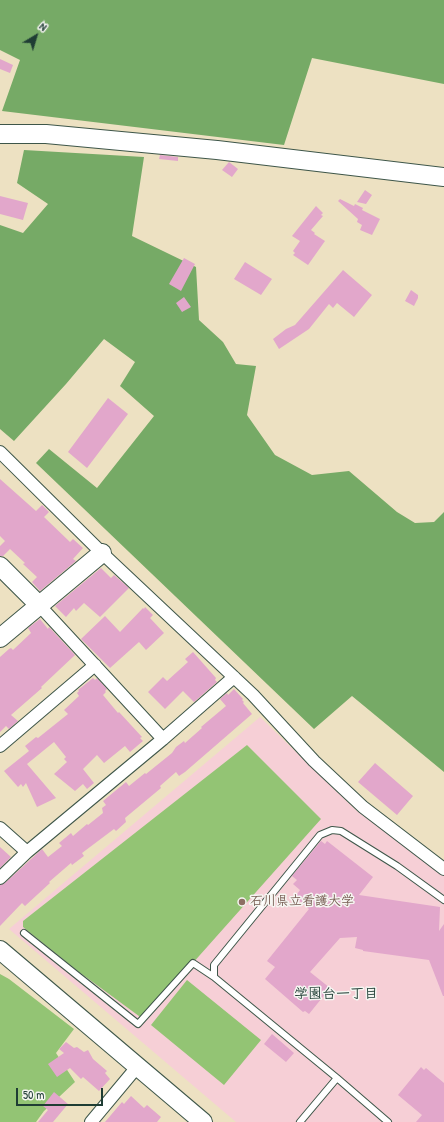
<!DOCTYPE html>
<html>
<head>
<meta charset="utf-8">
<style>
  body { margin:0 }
  #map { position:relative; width:444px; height:1122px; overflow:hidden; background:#ede1c2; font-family:"Patrick Hand",sans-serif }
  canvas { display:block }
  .north { position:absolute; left:16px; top:16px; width:40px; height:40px; -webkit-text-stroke:3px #f6f6f2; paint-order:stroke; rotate:38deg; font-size:11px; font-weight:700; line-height:16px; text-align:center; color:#1f3d34 }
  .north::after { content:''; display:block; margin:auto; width:14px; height:18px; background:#1f3d34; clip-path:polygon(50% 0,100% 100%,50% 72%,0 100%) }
  .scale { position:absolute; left:16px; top:1088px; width:87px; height:18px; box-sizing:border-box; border:2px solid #1f3d34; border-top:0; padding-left:5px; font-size:12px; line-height:14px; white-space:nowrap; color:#1f3d34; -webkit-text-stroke:3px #f6f6f2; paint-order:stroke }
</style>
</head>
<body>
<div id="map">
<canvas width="444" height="1122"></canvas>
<div class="north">N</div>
<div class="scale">50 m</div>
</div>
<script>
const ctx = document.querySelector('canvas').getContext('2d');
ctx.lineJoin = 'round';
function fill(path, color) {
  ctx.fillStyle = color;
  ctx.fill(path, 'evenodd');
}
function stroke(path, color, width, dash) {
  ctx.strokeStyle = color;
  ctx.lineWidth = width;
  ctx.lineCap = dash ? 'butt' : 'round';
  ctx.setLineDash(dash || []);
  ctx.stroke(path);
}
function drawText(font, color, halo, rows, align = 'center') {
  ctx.font = font + ' "Patrick Hand","Klee One",sans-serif';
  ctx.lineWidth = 3;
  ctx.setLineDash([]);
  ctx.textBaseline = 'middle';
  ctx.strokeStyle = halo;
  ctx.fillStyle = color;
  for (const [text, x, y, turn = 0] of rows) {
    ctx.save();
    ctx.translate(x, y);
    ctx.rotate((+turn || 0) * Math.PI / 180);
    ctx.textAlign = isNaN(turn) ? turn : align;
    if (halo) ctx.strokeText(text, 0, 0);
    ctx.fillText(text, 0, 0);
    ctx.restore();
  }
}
const built = new Path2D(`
  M260,717L356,810L444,876V1122H236L9,929Z`);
const green = new Path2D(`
  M247,745L321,819L143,1019L79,972L23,927V921Z
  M0,974L9,979L74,1029L56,1053L75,1082L44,1111L36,1122H0Z
  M187,980L261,1040L224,1085L151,1025Z`);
const forest = new Path2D(`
  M0,0H444V84L312,58L284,145L2,111L20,60L0,50Z
  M24,150L144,157L132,236L196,267L199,320L223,342L236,364L256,366L247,415L275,455L312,475L349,471L397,512L415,523L434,522L444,512V772L352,696L314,729L36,463L49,449L97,488L154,416L120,386L135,362L104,339L66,384L14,441L0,429V225L23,233L48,204L17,183Z`);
const building = new Path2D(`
  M0,59L13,65L10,73L0,69Z
  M160,155L178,157V161L159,159Z
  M229,162L238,169L232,177L222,170Z
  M365,190L372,195L366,204L357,202Z
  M0,196L28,203L23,220L0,214Z
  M340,199L354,206L355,204L363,208L362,210L380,219L372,235L360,230L362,225L357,222L358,219L338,201Z
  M316,206L323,213L321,215L323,216L311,230L315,233L314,234L325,241L308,265L293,255L295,253L293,251L300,241L292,236Z
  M184,258L195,264L181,291L169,284Z
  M245,262L272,279L261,295L234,279Z
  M343,270L372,295L354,317L337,303L333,308L329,304L309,329L279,349L273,339L286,329L295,325Z
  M411,290L418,295V298L414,306L405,301Z
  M184,297L191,307L182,312L176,303Z
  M108,398L128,414L87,468L68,452Z
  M0,479L36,511L42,505L49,512L44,517L70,542L73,539L83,548L73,559L76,561L40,591L32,582L37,577L23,564L25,563L10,549L3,556H0V546L5,541L0,536Z
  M101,568L111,578L114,575L129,588L100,617L84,603L76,611L74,608L66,617L55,606Z
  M145,607L153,615L150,618L164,633L146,650L139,642L110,668L81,639L105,616L120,632L143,608L144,609Z
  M40,619L48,629L49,627L75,655L41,687L42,688L11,715L18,721L9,729L6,726L0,732V657L9,649L11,648L13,650L31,633L28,628Z
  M193,652L216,678L215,680L217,682L194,702L183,691L165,709L148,692L163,677L167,681L188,662L185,659Z
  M93,678L95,680L97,678L107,689L105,691L106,692L103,695L118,713L119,712L142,737L140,738L143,741L130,752L125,746L104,763L97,755L83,769L94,783L87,789L83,784L75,791L54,774L67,762L64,759L66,757L54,742L27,764L56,798L37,807L26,783L23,787L21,784L18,787L4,771L29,751L25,746L36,737L38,738L68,714L64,710L79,696L77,693L79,691L78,690Z
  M234,689L243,699L242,700L244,702L243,703L252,714L185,772L179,776L176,772L160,786L161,788L125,818L126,822L116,831L114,829L82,853L84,856L72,865L71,863L49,882L50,883L25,906L22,903L0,926V885L5,883L42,849L48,857L62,846L59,843L71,833L73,836L87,824L88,825L103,813L102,808L106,805L103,801L126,782L129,786L145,773L146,774L172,753L176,747L184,741L185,743L202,728L201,727L226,706L220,699L227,693L228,695Z
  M375,763L413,796L397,815L358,782Z
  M321,841L325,844L327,841L373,877L359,895L440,907L439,931L444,924V996H443L429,960L363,951V950L355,948L357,937L340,938L310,972L330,988L309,1014L305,1011L303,1012L265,979L275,967L267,961L309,909L295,897L300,890L293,884L297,880L292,876Z
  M0,847L11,857L0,868Z
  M272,1034L294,1053L286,1062L264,1044Z
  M66,1042L74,1048L77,1047L84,1052L88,1050L93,1059L107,1071L105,1073L110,1079L99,1091L83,1077L81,1079L70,1068L57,1077L48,1064L64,1053L59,1049Z
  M421,1067L424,1070L426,1068L444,1083V1122H416L422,1115L398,1095Z
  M54,1092L68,1104L53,1122H38L48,1110L43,1106Z
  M131,1096L144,1108L147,1105L161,1117L157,1122H105L122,1102L124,1104Z`);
const lane = new Path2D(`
  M24,933L138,1024L193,963L214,977
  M337,1078L388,1122
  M300,1122L337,1078L214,977V965L320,835L332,830L341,831L397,866L444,900`);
const street = new Path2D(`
  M0,452L102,553L253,695L314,761L363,807L444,869
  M39,605L163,739
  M0,746L95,665
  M0,828L27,852
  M0,878L27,852L163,739L234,677
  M91,1122L137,1067`);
const secondary = new Path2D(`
  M0,134H46L217,150L444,177
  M0,566L39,605
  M0,638L102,553
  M0,950L203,1122`);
const markers = [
  [242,902,4,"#8d6e63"]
];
const educationNames = [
  ["石川県立看護大学",250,902]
];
const neighbourhoodNames = [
  ["学園台一丁目",336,994]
];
fill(built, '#f6cfd6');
fill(green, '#93c474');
fill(forest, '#76aa66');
fill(building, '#e2a7cb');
stroke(lane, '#3e5649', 8);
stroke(street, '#3e5649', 14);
stroke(secondary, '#3e5649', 20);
stroke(lane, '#fff', 6);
stroke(street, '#fff', 12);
stroke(secondary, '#fff', 18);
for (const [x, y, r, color] of markers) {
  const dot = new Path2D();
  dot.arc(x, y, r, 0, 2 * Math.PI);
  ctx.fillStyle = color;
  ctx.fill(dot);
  stroke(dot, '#f6f6f2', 1.5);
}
drawText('bold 13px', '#785e54', '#f6f6f2', educationNames, 'left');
drawText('bold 14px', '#1f3d34', '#f6f6f2', neighbourhoodNames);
</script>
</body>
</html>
